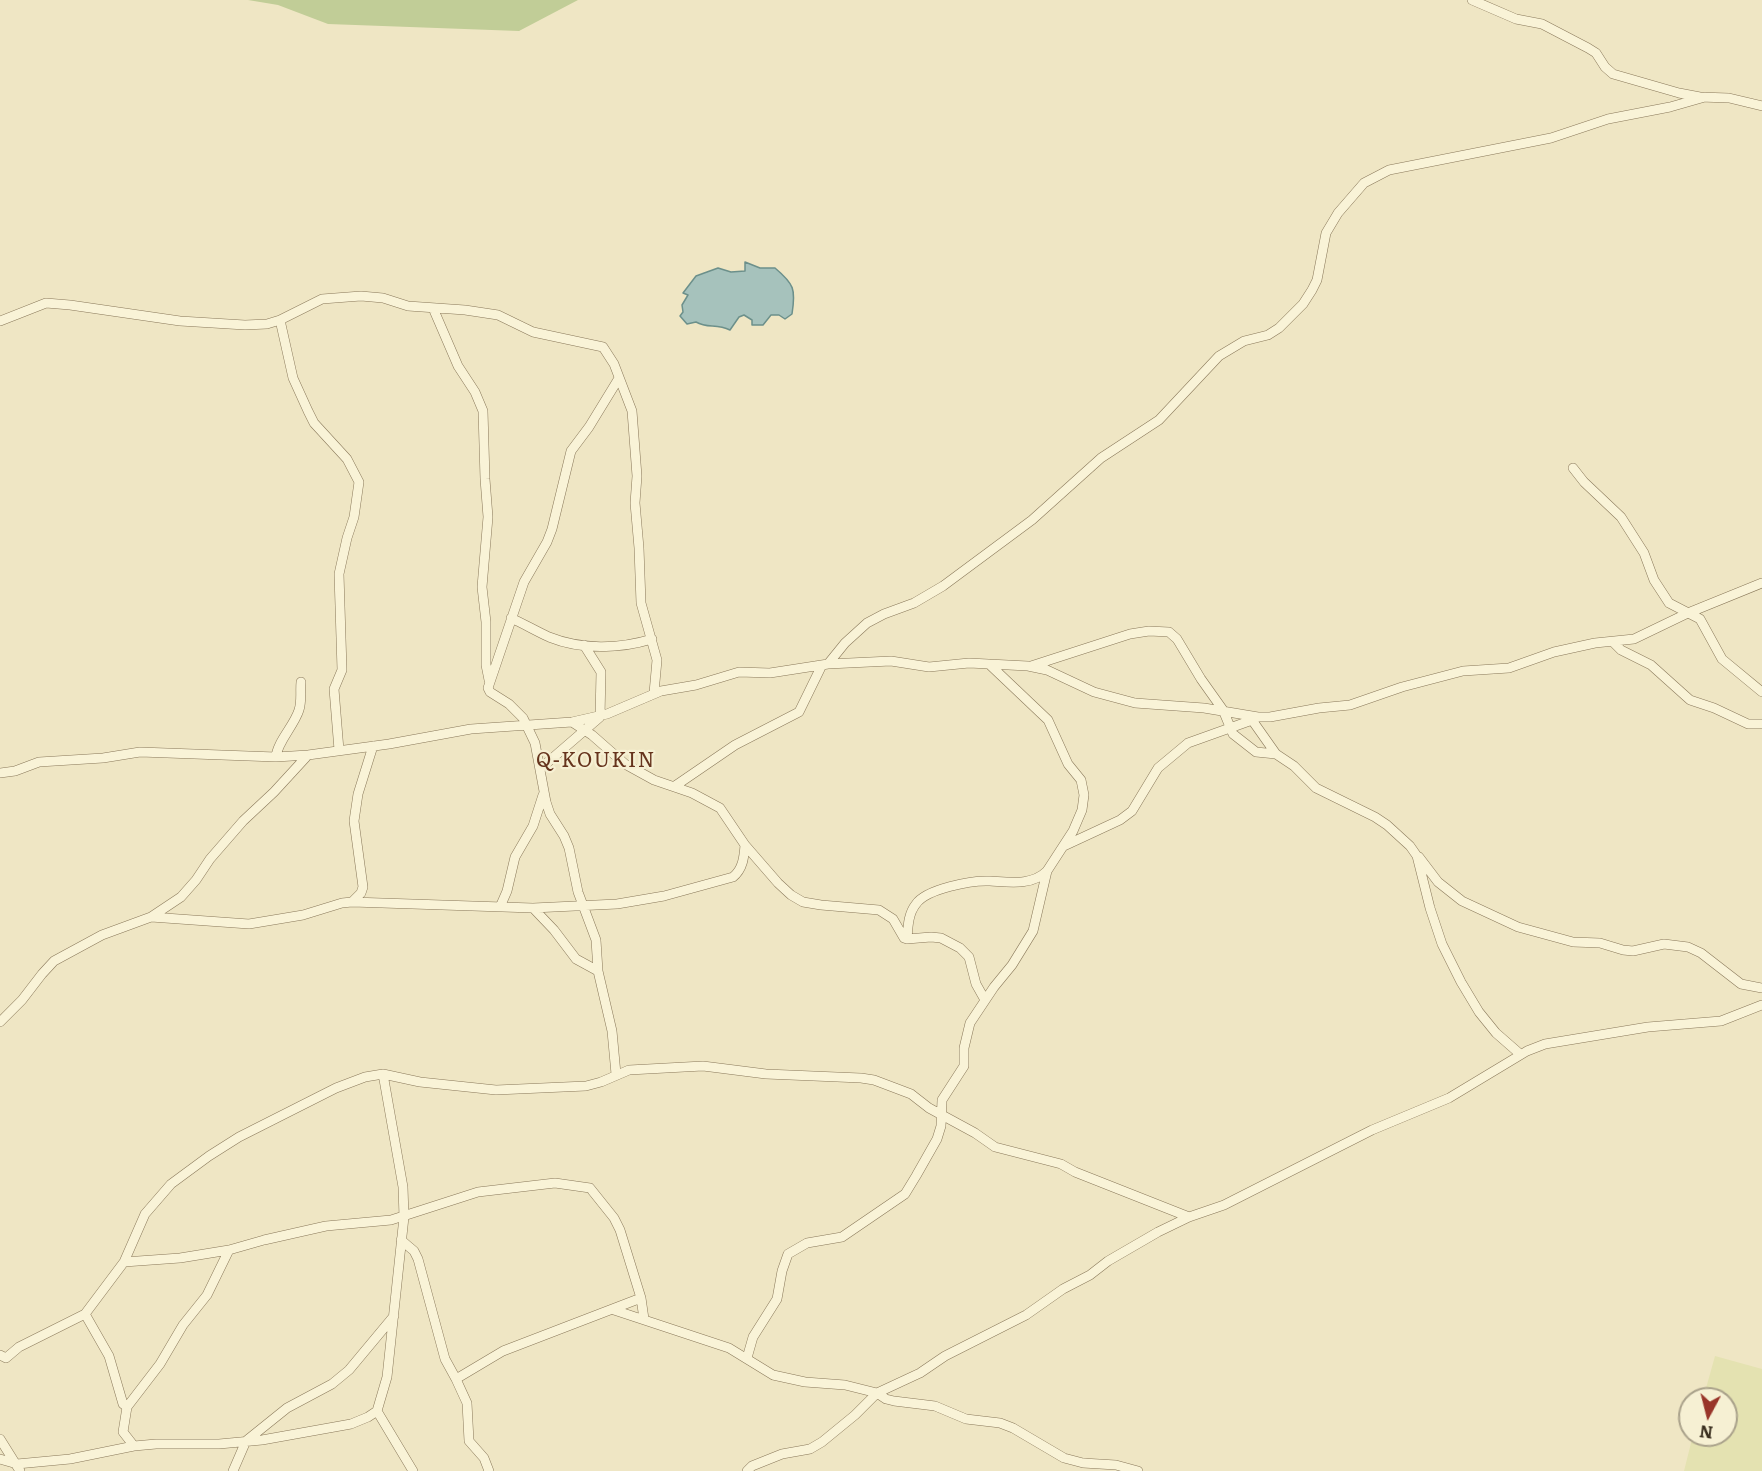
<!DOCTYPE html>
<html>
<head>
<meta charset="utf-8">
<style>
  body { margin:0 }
  #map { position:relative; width:1762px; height:1471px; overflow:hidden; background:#efe6c4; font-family:Literata,serif }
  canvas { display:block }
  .north { position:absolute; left:1678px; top:1387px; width:60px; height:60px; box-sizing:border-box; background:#f6f0d3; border:2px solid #aaa28b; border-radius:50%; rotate:187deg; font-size:16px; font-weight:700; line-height:24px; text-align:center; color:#392e1e }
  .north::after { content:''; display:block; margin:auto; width:21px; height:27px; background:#993529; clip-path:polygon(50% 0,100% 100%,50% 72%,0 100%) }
</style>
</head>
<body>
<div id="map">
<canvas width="1762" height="1471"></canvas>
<div class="north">N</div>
</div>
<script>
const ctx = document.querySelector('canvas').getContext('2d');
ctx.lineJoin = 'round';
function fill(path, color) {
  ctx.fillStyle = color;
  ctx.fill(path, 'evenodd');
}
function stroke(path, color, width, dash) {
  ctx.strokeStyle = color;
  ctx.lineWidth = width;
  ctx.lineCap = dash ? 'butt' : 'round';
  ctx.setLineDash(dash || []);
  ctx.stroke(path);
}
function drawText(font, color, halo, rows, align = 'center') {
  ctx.font = font + ' Literata,serif';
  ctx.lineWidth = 4.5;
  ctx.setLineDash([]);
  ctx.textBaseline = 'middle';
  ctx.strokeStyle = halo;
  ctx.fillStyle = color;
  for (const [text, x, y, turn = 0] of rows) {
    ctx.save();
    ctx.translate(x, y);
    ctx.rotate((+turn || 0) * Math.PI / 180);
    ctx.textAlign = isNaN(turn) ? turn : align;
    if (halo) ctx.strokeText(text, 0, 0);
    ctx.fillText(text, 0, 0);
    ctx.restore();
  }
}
const farmland = new Path2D(`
  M1715,1356L1762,1369V1471H1684L1693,1435H1726V1399H1703Z`);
const green = new Path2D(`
  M248,0H578L519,31L328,24L278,5Z`);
const water = new Path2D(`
  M745,262L760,268H775C794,284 796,289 792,314L785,319L779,315H771L763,325H752V320L744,315L739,317L730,330C716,323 708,329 696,322L687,324L680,316L683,312L682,305L688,295L683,293L696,276L718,268L731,272L745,271Z`);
const minor = new Path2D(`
  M1472,0L1516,19L1542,24L1588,48L1596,53L1605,67L1613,74L1679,93L1700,97L1729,98L1762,106
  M433,308L458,366L475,392L483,411L485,479L488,517L482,587L486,622V665L489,680
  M280,320L293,378L308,411L314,423L347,459L359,482L354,517L347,538L339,574L342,670L334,689L339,750
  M0,321L46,303L70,305L180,321L245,325L267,324L280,320L322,299L361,296L383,298L408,306L465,310L498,315L533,332L603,347L614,364L632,411L637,476L635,503L639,548L641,603L657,660L654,693
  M1573,468L1584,482L1621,517L1644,553L1654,580L1669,603L1700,619L1722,659L1762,692
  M511,618C524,624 536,631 549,637C581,650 620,649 652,639
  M1613,642L1621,650L1651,665L1690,700L1714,708L1748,724H1762
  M828,664L845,643L867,623L884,614L914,603L943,586L1032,520L1101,458L1159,420L1219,356L1244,341L1268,335L1279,328L1303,304L1312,290L1317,280L1326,233L1338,213L1364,183L1389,170L1551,138L1608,119L1670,107L1705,97
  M1031,666L1130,634L1149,631L1169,632L1177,639L1201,679L1223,710L1233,734L1256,752L1276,754
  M1252,720L1276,754L1294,766L1316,788L1375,817L1387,825L1410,846L1417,856L1430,908L1442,944L1461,982L1479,1012L1496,1033L1520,1054
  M572,722L592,735L625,764L654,780L692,793L720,808L745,845L778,883L791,895L803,902L821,905L879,910L893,919L904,938L907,939L931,937L941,938L960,948L969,957L976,984L985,1000
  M276,757C277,742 294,726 299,710C302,701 300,691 301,682
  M541,768L600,717L601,672L584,645
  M0,773L15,771L39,762L103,758L140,752L276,757L308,755L389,744L471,729L572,722L607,714L661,691L696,685L739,672L770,673L828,664L891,661L929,667L969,663L1028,666L1047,670L1094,692L1135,703L1204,708L1258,717H1270L1319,708L1350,705L1402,687L1463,671L1509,668L1554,652L1595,643L1634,639L1688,613L1762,583
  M675,786L735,745L799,712L822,665
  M1064,846L1120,820L1132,811L1158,768L1188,743L1255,719
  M1419,857L1438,882L1462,901L1518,927L1573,942L1600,943L1623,950L1633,951L1664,944L1688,947L1701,953L1741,984L1762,988
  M352,902L361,893L363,887L354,821L358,794L373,746
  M500,907L507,891L515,857L533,826L543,795
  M533,908L554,930L576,959L598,971
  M151,917L249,924L303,915L342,903L352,902L533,908L617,904L664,896L733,877C743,869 744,857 745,845
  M907,939C908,927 908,914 916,904C926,889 972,880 990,881C1009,882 1032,886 1047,871
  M0,1022L22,1000L42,974L54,961L102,935L151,917L181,897L196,880L210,859L243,821L274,792L308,755
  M616,1074L612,1031L598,971L596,940L578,892L569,848L564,836L550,814L546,802L535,743L523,718L509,704L490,692L488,688L524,582L547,542L552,529L571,451L589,427L619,378
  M401,1240L414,1251L418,1259L445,1359L456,1379L503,1351L641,1298
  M124,1262L180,1258L229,1250L264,1240L326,1226L391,1220L478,1192L555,1183L590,1188L614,1218L620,1230L641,1298L644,1319
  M614,1310L729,1348L773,1375L805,1382L845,1385L877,1393L886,1399L894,1401L935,1406L966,1419L1000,1423L1013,1428L1064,1458L1083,1463L1116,1465L1138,1471
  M85,1314L109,1356L123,1404L127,1407
  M0,1355L6,1358L19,1347L85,1314L124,1262L145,1214L171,1184L209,1156L239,1137L336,1088L365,1077L383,1074L420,1082L496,1090L586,1086L601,1082L629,1070L703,1066L766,1074L861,1078L874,1080L911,1094L929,1108L975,1133L995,1147L1061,1164L1075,1172L1189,1217
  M747,1358L753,1337L777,1299L782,1271L788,1254L807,1243L842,1237L905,1194L916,1176L937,1139L941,1126L942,1100L964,1066V1048L970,1023L994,987L1012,965L1033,931L1047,871L1073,831L1082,810L1084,795L1081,780L1068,764L1048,720L989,664
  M456,1379L467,1403L469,1441L484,1458L489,1471
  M377,1411L413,1471
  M0,1439L20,1471
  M134,1446L123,1432L127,1407L160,1364L183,1325L207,1295L229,1250
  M0,1459L17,1464L70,1459L134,1446L156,1444H219L262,1440L351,1424L368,1417L377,1411L387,1377L404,1217L403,1187L383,1074
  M233,1471L246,1441L287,1408L332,1384L349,1370L394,1316
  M747,1471L752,1466L782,1454L810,1449L822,1442L855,1415L877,1393L920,1373L945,1356L1026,1315L1063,1289L1090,1275L1108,1261L1158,1232L1189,1217L1224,1205L1372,1130L1449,1098L1527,1051L1545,1044L1648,1027L1721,1021L1762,1005`);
const quarterNames = [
  ["Q-KOUKIN",596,761]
];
fill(farmland, '#e4e2b1');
fill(green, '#c1cd97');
fill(water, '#a6c2bc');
stroke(water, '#6c908b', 1.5);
stroke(minor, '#89785a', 10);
stroke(minor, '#f9f3d7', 9);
ctx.letterSpacing = '1.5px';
drawText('20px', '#66341d', '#f6f0d3', quarterNames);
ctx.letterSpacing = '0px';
</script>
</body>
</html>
